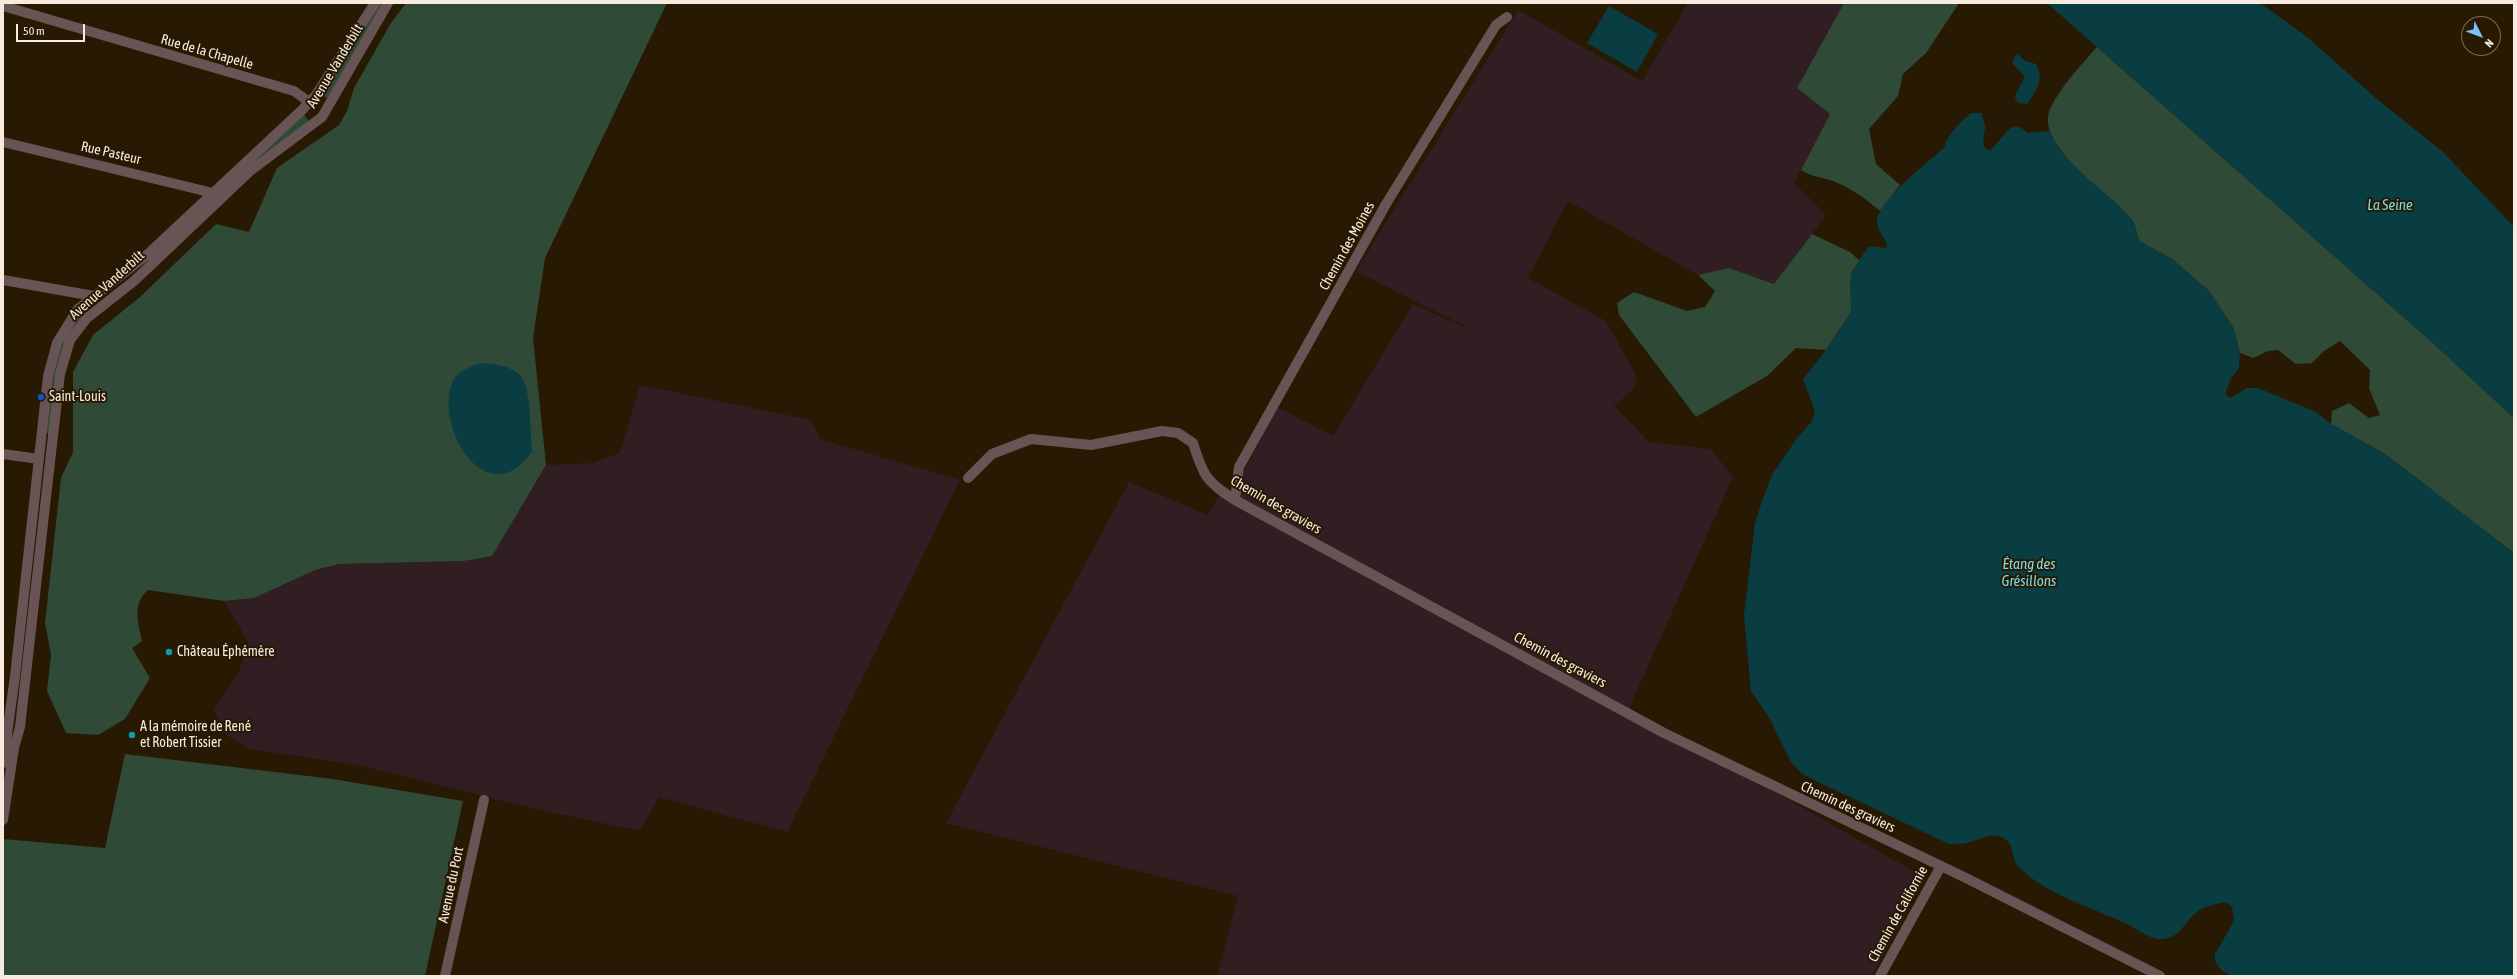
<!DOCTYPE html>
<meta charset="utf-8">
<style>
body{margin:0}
#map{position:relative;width:2517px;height:979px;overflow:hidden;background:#281903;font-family:"Asap Condensed",sans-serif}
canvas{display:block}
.frame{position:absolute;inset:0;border:4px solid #f6ebde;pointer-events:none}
.north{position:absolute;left:2461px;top:16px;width:40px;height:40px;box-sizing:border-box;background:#281903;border:1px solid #7a6d5b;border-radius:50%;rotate:132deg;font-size:11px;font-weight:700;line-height:16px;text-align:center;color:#f6ebde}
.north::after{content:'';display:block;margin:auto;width:14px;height:18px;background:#80bdfa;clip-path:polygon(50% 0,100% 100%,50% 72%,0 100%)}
.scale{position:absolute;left:16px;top:24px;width:69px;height:18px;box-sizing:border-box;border:2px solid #f6ebde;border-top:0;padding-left:5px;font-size:12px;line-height:14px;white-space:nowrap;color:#f6ebde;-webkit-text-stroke:3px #281903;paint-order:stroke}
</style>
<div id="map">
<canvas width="2517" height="979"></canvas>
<div class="frame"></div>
<div class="north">N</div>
<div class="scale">50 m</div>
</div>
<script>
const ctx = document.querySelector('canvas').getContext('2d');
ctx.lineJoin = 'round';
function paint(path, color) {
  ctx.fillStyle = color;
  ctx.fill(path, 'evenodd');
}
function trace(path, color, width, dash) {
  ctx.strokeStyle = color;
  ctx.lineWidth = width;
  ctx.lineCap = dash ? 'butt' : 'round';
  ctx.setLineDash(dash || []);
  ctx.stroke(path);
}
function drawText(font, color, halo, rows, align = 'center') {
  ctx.font = font + ' "Asap Condensed",sans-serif';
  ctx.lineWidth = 4;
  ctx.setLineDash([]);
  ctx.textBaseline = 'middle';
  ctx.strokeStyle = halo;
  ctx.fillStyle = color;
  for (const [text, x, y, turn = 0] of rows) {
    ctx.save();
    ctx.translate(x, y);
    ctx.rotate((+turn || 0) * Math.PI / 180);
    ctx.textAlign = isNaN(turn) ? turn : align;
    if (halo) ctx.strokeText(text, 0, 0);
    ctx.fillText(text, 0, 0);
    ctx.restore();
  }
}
paint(new Path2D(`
 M 1688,3 L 1844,3 L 1797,88 L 1830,114 L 1794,183 L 1826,215 L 1774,284 L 1729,268 L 1698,275 L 1568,201 L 1528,278 L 1606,321 L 1637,377 L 1634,389 L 1614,406 L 1649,442 L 1711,449 L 1733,477 L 1629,708 L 1925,878 L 1872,976 L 1217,976 L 1238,896 L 946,823 L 1129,482 L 1208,515 L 1224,485 L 1234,492 L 1277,407 L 1333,436 L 1413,304 L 1482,335 L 1356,271 L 1518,10 L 1642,81 Z
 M 640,385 L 811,420 L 820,439 L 960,480 L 787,832 L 659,797 L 640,831 L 531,808 L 358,765 L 249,749 L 225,734 L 213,709 L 238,674 L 249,643 L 224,601 L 254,598 L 315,570 L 339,564 L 463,561 L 528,495 L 546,465 L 593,463 L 620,453 Z`), '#301e22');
paint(new Path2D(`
 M 379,3 L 385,3 L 330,100 L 320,94 Z
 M 406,3 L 667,3 L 545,258 L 533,338 L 546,465 L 492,556 L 463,561 L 339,564 L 315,570 L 254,598 L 224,601 L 148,590 C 132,604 138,622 142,641 L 132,648 L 150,678 L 125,719 L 98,735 L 66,733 L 47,691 L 51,655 L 45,623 L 61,478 L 73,452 L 73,372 L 93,335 L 140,297 L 216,224 L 249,232 L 277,168 L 339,125 L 347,111 L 354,88 L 391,23 Z
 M 1844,3 L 1959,3 L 1926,53 L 1903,74 L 1898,96 L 1869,129 L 1876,164 L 1900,185 L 1880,211 C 1866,199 1851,188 1833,181 C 1821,177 1812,177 1801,170 L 1830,114 L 1797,88 Z
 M 2097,47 L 2433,343 L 2514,418 L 2514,553 L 2385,454 L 2331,424 L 2332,411 L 2349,403 L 2369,418 L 2380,415 L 2369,388 L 2370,370 L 2340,341 L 2324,351 L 2312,363 L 2296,364 L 2278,350 L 2268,351 L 2253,358 L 2240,353 L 2233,327 L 2208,290 L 2172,259 L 2139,241 C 2137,235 2136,227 2133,221 C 2113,194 2031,146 2051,107 C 2062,85 2081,65 2097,47 Z
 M 303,113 L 310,123 L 234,178 Z
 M 1812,234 L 1850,252 L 1860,261 L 1852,271 L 1851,312 L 1826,350 L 1796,348 L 1767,376 L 1696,417 L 1619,315 L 1617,303 L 1634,292 L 1687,311 L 1705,307 L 1715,291 L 1698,275 L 1729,268 L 1774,284 Z
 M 79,313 L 83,317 L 76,325 L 50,433 L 45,433 L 55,355 Z
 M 125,754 L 333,779 L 463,801 L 425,976 L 3,976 L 3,839 L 105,848 Z`), '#2f4a36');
paint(new Path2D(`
 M 2047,3 L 2260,3 L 2307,37 L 2378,100 L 2443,152 L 2514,227 L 2514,418 L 2433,343 Z
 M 1609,6 L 1658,34 L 1637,72 L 1587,43 Z
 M 2017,53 L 2025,61 L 2036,64 C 2045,77 2036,93 2027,104 L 2019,103 L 2015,99 L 2016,93 L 2025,77 L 2012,63 Z
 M 1971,113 L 1981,113 C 1982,117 1984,121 1985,125 C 1986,133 1978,147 1990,151 L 2010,128 C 2018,125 2022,128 2028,133 L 2050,131 L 2058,148 L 2081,173 L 2119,205 L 2134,223 L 2139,241 L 2172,259 L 2208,290 L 2233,327 L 2240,353 L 2239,368 L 2231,378 L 2225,394 L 2230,398 L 2247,388 L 2258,388 L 2316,412 L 2331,424 L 2385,454 L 2514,553 L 2514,976 L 2231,976 C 2222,971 2213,965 2215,954 L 2234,921 L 2232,907 L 2226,902 C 2216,904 2205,906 2197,912 C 2184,921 2182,937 2163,939 C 2151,941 2135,927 2125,923 C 2093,908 2041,892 2018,866 C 2011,858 2015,846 2005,839 C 1992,831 1983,839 1970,842 C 1963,844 1957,844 1949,844 L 1816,781 L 1801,773 L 1791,762 L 1770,719 L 1751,691 L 1744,615 L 1755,523 L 1762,501 L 1772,475 L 1797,438 L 1812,421 L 1815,411 L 1803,379 L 1826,350 L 1851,312 L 1850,282 L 1852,271 L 1869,246 L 1887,248 C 1887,239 1878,232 1877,223 C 1875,203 1929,161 1944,148 C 1948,133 1960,123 1971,113 Z
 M 480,363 C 494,364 508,365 519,374 C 532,385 530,435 532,452 C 486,516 433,425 453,381 C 457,371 471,367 480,363 Z`), '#093d42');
trace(new Path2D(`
 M 3,6 L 294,91 L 309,102
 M 3,142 L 213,193
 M 3,280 L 94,296
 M 3,454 L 39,459
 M 968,478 L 992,454 L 1031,439 L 1091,445 L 1162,431 L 1178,433 L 1193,443 C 1203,475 1206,482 1235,500 L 1664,733 L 1966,878 L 2160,976
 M 1235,500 L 1239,467 L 1386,204 L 1496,25 L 1507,17
 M 3,763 L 15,676 L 48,376 L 57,343 L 78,309 L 148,254 L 302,110 L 316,95 L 375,3
 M 3,820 L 14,748 L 20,727 L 60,374 L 70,340 L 87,318 L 134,281 L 250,171 L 322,117 L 388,3
 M 445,976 L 484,800
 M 1880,976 L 1941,866`), '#685355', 10);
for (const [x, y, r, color] of [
 [41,397,4,"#1a4fb4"],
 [169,652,4,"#0f9aa8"],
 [132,735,4,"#0f9aa8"]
]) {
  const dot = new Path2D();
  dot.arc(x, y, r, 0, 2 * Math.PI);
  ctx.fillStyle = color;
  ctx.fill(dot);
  trace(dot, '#281903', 1.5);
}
drawText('14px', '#f6ebde', '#281903', [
 ["Rue de la Chapelle",207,52,16],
 ["Avenue Vanderbilt",335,66,-59],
 ["Rue Pasteur",111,153,13],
 ["Chemin des Moines",1347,246,-61],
 ["Avenue Vanderbilt",107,285,-42],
 ["Chemin des graviers",1276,505,30],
 ["Chemin des graviers",1560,660,28],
 ["Chemin des graviers",1848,807,25],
 ["Avenue du Port",451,885,-78],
 ["Chemin de Californie",1898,914,-61]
]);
drawText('14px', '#f6ebde', '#281903', [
 ["Saint-Louis",49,397],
 ["Château Éphémère",177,652],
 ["A la mémoire de René",140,727],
 ["et Robert Tissier",140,743]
], 'left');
drawText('italic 15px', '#7adde9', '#281903', [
 ["La Seine",2390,205],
 ["Étang des",2029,564],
 ["Grésillons",2029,581]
]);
</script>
